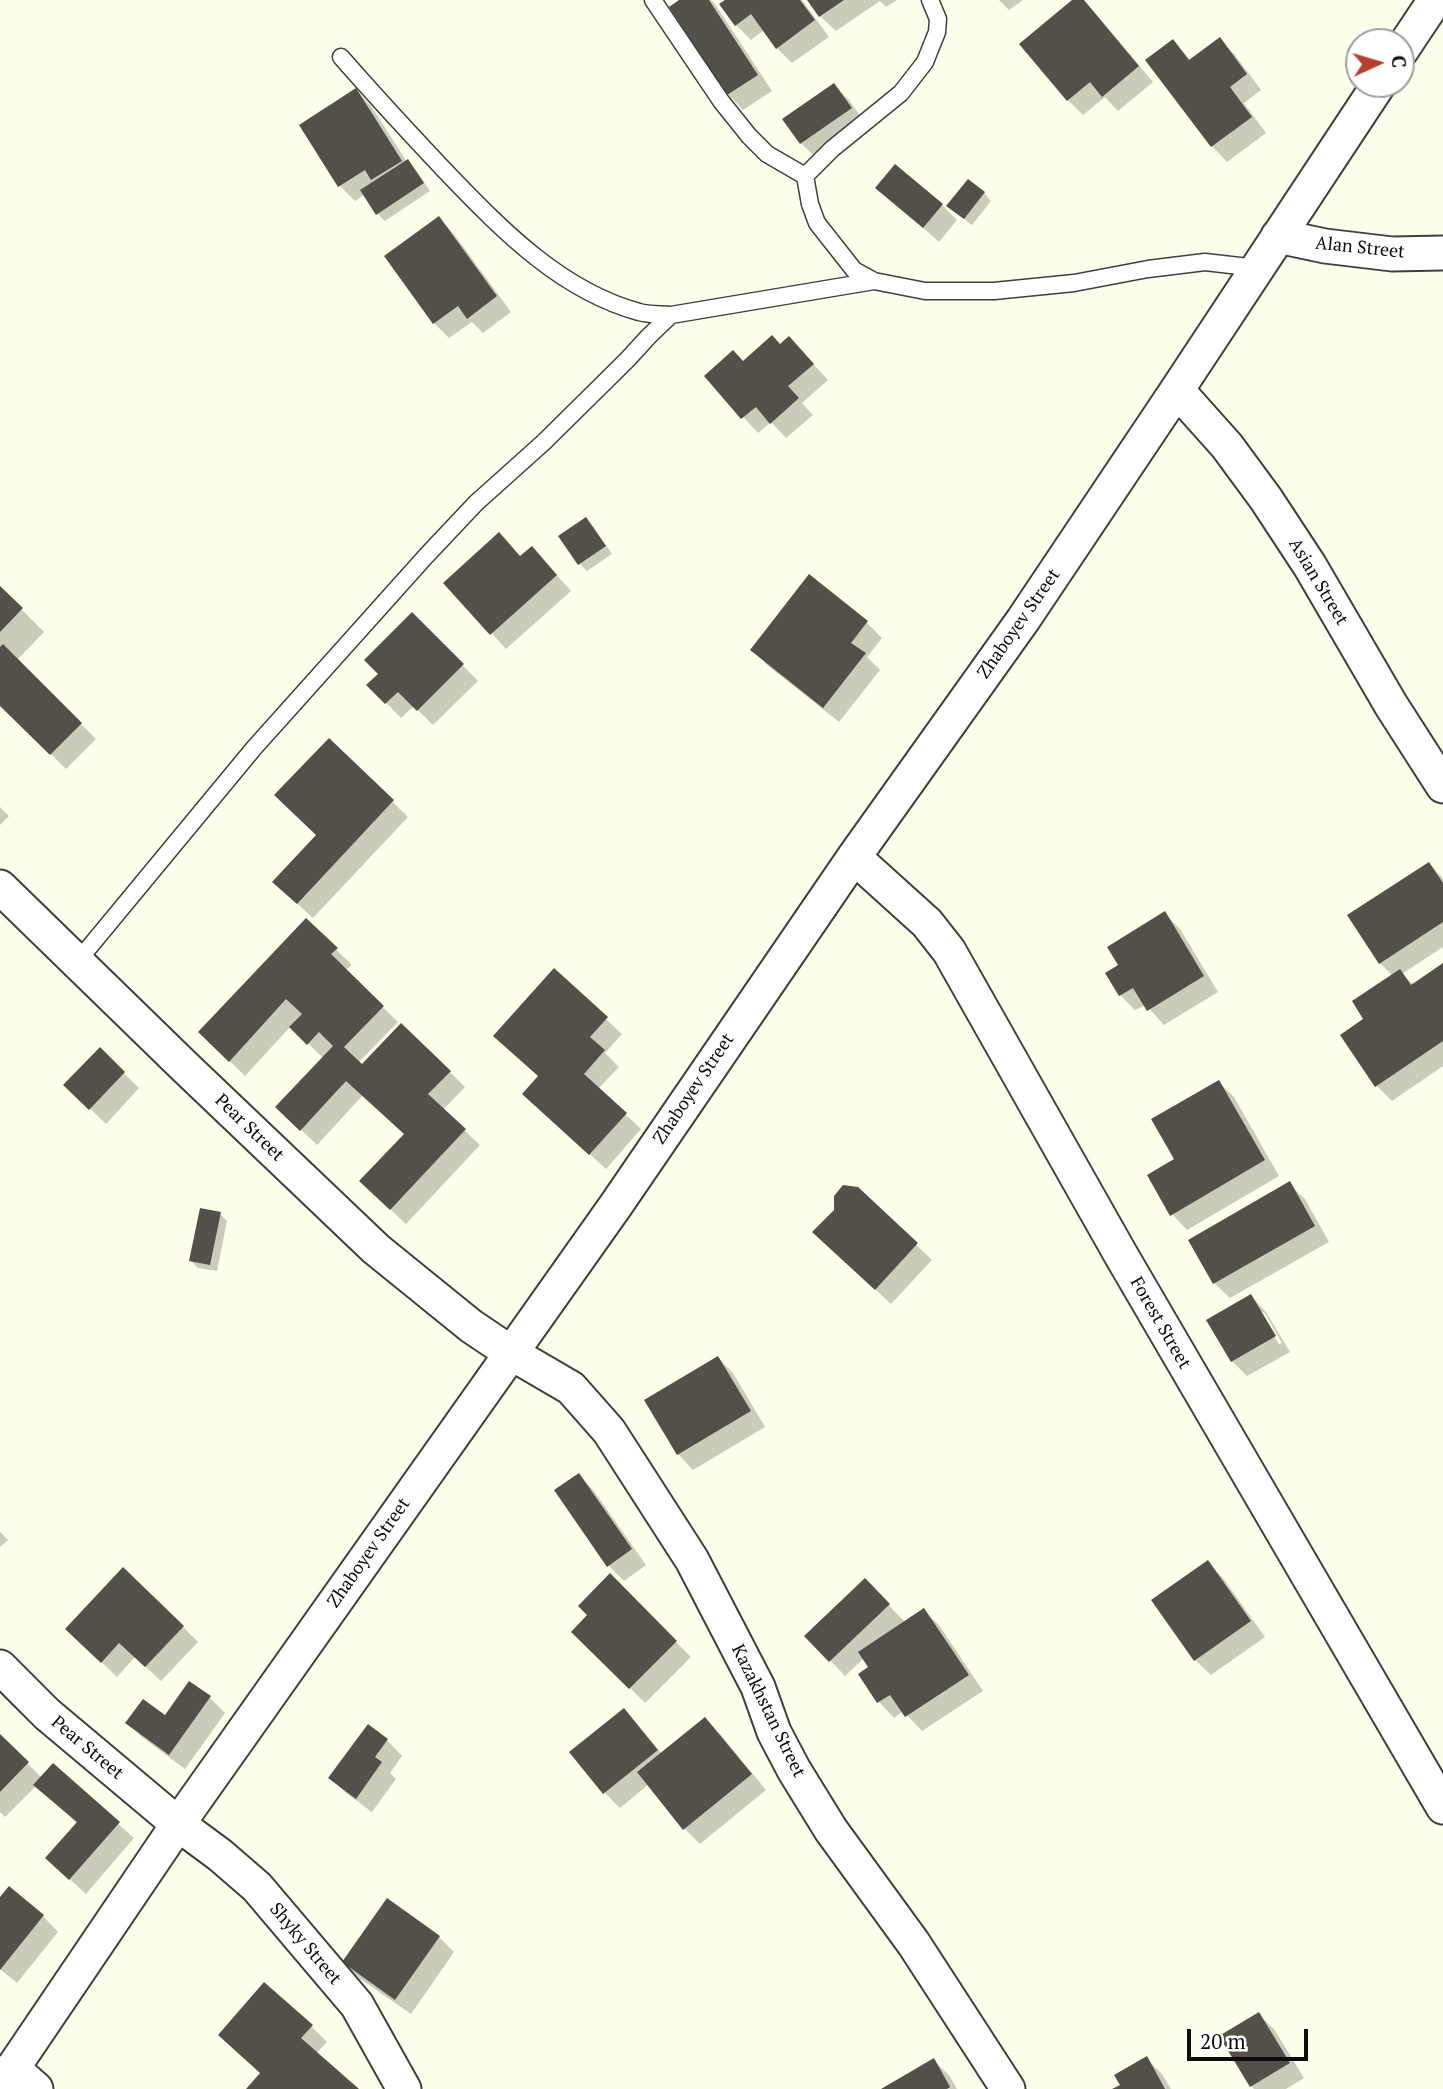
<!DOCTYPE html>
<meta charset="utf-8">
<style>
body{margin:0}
#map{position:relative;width:1443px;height:2089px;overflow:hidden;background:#fefeec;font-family:"PT Serif",serif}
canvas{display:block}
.north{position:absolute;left:1345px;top:28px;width:70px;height:70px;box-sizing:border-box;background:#fff;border:2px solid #9e9e9e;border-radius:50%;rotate:86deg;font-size:19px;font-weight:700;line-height:28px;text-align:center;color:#0c0c0c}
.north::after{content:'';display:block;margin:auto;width:24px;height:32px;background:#b43f2c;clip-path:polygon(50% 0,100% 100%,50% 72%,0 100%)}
.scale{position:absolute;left:1187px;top:2029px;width:121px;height:32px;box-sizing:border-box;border:4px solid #0c0c0c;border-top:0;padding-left:9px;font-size:21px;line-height:24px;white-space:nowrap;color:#0c0c0c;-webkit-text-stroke:5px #fff;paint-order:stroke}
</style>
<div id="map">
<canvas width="1443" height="2089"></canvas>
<div class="north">С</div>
<div class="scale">20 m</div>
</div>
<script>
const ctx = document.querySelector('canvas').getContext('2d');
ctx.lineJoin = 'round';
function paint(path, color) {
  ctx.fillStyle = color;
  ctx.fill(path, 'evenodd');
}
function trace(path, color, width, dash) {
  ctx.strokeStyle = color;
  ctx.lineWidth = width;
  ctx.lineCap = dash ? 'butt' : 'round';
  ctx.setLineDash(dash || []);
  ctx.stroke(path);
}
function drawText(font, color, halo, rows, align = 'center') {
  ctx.font = font + ' "PT Serif",serif';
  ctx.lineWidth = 7;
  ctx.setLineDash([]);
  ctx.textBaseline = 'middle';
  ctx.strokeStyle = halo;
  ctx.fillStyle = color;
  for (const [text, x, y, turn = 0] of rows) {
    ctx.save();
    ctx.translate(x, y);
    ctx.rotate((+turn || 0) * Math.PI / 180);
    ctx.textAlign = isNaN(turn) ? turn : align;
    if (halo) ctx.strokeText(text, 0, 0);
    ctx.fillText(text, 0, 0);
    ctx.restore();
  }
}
paint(new Path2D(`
 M 683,0 L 711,0 L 715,4 L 772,91 L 743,110 L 728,94 L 671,7 Z
 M 728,0 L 802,0 L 829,37 L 792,63 L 777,48 L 764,30 L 751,40 L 736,25 Z
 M 809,0 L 897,0 L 886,7 L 880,1 L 836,31 L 820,16 Z
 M 999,0 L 1023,0 L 1009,10 Z
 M 1075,0 L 1083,0 L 1094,12 L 1153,82 L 1118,111 L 1105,97 L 1083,115 L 1068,100 Z
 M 1219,39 L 1235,55 L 1261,90 L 1244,103 L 1266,133 L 1227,162 L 1212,146 L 1147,60 L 1173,41 L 1191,61 Z
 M 834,85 L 849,100 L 866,124 L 816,158 L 801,143 Z
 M 356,90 L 371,106 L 407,162 L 415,169 L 430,191 L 385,221 L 378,214 L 365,194 L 355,201 L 339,185 Z
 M 878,188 L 942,205 L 957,220 L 939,242 Z
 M 984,193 L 991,201 L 972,225 L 948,206 Z
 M 439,218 L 454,234 L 511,312 L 483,333 L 472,322 L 449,338 L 434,323 Z
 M 780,346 L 804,354 L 828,380 L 802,403 L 813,415 L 786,438 L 771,422 L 758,433 L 706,376 Z
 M 586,519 L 593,526 L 612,554 L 587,571 L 580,564 Z
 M 532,548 L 571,591 L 506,649 L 446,583 L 521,558 Z
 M 809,577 L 867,623 L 882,638 L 867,657 L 880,670 L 839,722 L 767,665 L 752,649 Z
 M 0,588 L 44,632 L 17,660 L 96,739 L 66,769 L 0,703 Z
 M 412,614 L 478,681 L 433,725 L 414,706 L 401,718 L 369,685 L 380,674 Z
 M 329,740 L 408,817 L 313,918 L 290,897 L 318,835 Z
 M 0,807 L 9,816 L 0,825 Z
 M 1429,864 L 1443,878 L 1443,947 L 1402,974 L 1414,985 L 1443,966 L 1443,1066 L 1392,1101 L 1377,1086 L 1342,1035 L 1366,1019 L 1393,976 L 1380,963 Z
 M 1165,914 L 1180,929 L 1218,992 L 1164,1025 L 1146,1005 L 1135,1010 L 1120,995 L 1121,966 Z
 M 306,920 L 352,965 L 345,970 L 398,1022 L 358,1063 L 362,1066 L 450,1072 L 465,1087 L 443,1110 L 480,1145 L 406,1224 L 377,1197 L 406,1135 L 363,1095 L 317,1145 L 293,1122 L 323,1058 L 291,1026 L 245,1076 L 200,1032 Z
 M 554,971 L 622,1034 L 605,1053 L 619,1067 L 598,1089 L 641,1129 L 606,1169 L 540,1109 L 539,1077 Z
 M 100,1050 L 139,1088 L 106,1124 L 66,1085 Z
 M 1219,1082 L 1234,1097 L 1279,1176 L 1187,1230 L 1172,1214 L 1177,1160 Z
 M 1289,1184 L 1305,1199 L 1329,1242 L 1230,1298 L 1214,1283 L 1190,1240 Z
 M 857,1188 L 932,1260 L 891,1304 L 830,1247 L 835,1211 Z
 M 220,1214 L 227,1221 L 217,1271 L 198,1268 L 191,1261 Z
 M 1251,1296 L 1266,1312 L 1290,1352 L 1247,1376 L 1232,1361 ZM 1260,1312 L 1264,1312 L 1282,1343 L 1279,1344 Z
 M 718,1358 L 733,1373 L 765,1427 L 693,1470 L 678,1454 L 646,1401 Z
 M 579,1475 L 594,1491 L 646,1565 L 624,1581 L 609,1566 Z
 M 0,1532 L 8,1540 L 0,1547 Z
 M 1208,1563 L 1223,1578 L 1265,1637 L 1211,1675 L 1195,1660 L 1153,1601 Z
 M 610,1576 L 691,1657 L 645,1703 L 574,1632 L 590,1615 Z
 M 865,1581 L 905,1622 L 923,1610 L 939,1625 L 983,1691 L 922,1731 L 903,1711 L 894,1718 L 879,1702 L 860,1675 L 871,1668 L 864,1658 L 845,1676 L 807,1636 Z
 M 183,1627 L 198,1642 L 161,1681 L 135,1657 L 117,1677 L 83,1644 Z
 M 209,1697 L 225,1713 L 185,1769 L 143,1738 L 128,1723 L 165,1718 Z
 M 624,1710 L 662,1754 L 705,1719 L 720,1734 L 766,1790 L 700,1844 L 685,1829 L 649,1784 L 620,1808 L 605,1793 L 572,1753 Z
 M 368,1726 L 387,1740 L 402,1756 L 390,1773 L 396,1779 L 372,1812 L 346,1793 L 330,1778 Z
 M 0,1736 L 42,1778 L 53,1766 L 134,1838 L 86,1894 L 63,1873 L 78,1824 L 36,1786 L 5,1817 L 0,1812 Z
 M 0,1900 L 43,1916 L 58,1932 L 17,1983 L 0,1969 Z
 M 439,1937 L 454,1952 L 411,2014 L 359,1978 L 344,1962 Z
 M 1258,2014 L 1274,2029 L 1304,2078 L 1286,2089 L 1254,2089 L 1251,2086 Z
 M 311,2026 L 327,2042 L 316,2054 L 356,2089 L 248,2089 Z
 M 1147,2059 L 1162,2074 L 1171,2089 L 1116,2089 Z
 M 933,2060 L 949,2075 L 957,2089 L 884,2089 Z`), '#0003');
paint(new Path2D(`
 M 679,0 L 709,0 L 758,75 L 727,95 L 669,7 Z
 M 725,0 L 800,0 L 815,20 L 776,49 L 751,14 L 735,26 L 719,4 Z
 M 807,0 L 844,0 L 819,17 Z
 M 1072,0 L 1084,0 L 1139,66 L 1102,97 L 1090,82 L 1067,101 L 1019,44 Z
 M 1220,37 L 1247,74 L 1230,87 L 1252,117 L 1211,147 L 1145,60 L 1173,39 L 1189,60 Z
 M 834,83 L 852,108 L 800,144 L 782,119 Z
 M 356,88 L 402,161 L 371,180 L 365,170 L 338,187 L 299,125 Z
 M 408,159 L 424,183 L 376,215 L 360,190 Z
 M 895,164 L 943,204 L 923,228 L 875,188 Z
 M 968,179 L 985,192 L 964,219 L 946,206 Z
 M 439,216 L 497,296 L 467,319 L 458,306 L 433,324 L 384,256 Z
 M 772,335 L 780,344 L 789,336 L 814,364 L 788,386 L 799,398 L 770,424 L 756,407 L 741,419 L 704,376 L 733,350 L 743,361 Z
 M 586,517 L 606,546 L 578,565 L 558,536 Z
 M 499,532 L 520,556 L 532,546 L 557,575 L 490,635 L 443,583 Z
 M 809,574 L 868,621 L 851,643 L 866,653 L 823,708 L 750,650 Z
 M 0,586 L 23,608 L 0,632 Z
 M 412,612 L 464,664 L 417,711 L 398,692 L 385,704 L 366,685 L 378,674 L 364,660 Z
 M 3,644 L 82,723 L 50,755 L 0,706 L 0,647 Z
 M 329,738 L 394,800 L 297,904 L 272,882 L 316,835 L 274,795 Z
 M 1429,862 L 1443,883 L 1443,922 L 1379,964 L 1347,915 Z
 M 1165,911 L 1204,976 L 1147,1011 L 1133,988 L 1119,996 L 1105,973 L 1118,965 L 1107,947 Z
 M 306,918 L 338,948 L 331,954 L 384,1006 L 344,1047 L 362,1064 L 401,1023 L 451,1071 L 428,1094 L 466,1129 L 390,1210 L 359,1181 L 404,1134 L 346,1081 L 300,1131 L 275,1107 L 333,1046 L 319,1032 L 307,1045 L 289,1027 L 302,1014 L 286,999 L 229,1062 L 198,1032 Z
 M 1443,963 L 1443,1041 L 1375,1087 L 1340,1035 L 1363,1019 L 1352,1001 L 1400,969 L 1411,985 Z
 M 554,968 L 608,1017 L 590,1037 L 605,1050 L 584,1074 L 627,1113 L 589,1155 L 522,1094 L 538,1076 L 493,1036 Z
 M 100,1047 L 125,1072 L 89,1110 L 63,1085 Z
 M 1219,1080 L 1265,1160 L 1170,1216 L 1147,1175 L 1174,1159 L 1151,1119 Z
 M 1290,1181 L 1315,1226 L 1213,1284 L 1188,1240 Z
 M 843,1185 L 858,1187 L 918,1243 L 875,1290 L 812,1232 L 834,1210 L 834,1196 Z
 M 200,1208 L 221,1212 L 210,1265 L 189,1261 Z
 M 1251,1294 L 1276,1336 L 1231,1362 L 1206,1320 Z
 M 718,1356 L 751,1411 L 677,1455 L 644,1400 Z
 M 579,1473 L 632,1549 L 607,1567 L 554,1490 Z
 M 1208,1560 L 1251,1621 L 1194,1661 L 1151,1600 Z
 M 123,1567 L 184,1626 L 145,1667 L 119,1643 L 101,1663 L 65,1629 Z
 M 610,1573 L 677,1641 L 629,1689 L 571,1632 L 587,1615 L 578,1606 Z
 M 865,1578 L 890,1604 L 829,1662 L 804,1636 Z
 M 924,1608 L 969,1675 L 905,1717 L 890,1695 L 877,1703 L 858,1674 L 868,1667 L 858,1652 Z
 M 189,1681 L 211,1696 L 169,1755 L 125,1723 L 143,1699 L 165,1715 Z
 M 624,1708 L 658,1750 L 603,1794 L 569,1752 Z
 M 705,1717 L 752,1774 L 683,1830 L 637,1772 Z
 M 368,1724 L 388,1739 L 375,1757 L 382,1762 L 356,1799 L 328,1778 Z
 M 0,1734 L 29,1762 L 0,1792 Z
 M 53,1763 L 120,1822 L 69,1880 L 45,1858 L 77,1822 L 33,1785 Z
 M 9,1886 L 44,1915 L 0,1970 L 0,1897 Z
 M 387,1898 L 440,1936 L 395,2000 L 342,1962 Z
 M 264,1982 L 313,2025 L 301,2038 L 359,2089 L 246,2089 L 260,2073 L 218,2035 Z
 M 1259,2012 L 1290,2063 L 1250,2087 L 1219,2036 Z
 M 1147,2056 L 1165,2089 L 1112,2089 L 1120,2085 L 1114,2075 Z
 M 934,2058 L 950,2087 L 947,2089 L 881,2089 Z`), '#544f49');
const lane = new Path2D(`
 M 653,0 L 721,101 L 749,136 L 767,154 L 805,176 L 810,204 L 817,223 L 854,270 L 874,281 L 925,291 L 994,291 L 1074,283 L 1148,269 L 1205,262 L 1257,268
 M 341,57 C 377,98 413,137 450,176 C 504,232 562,291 639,312 C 649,315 661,314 671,315
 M 805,176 L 832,149 L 901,93 L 925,62 L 937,32 L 938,19 L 930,0
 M 77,962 L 254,748 L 426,556 L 476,503 L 544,442 L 627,360 L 649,336 L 671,315 L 874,281`);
const street = new Path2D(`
 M 1401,51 L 1435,0
 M 1278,236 L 1325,246 L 1392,254 L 1443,253
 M 1177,390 L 1227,446 L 1266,499 L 1310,566 L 1391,705 L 1443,786
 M 854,857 L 927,923 L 949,951 L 1121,1255 L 1443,1807
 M 0,887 L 185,1067 L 376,1249 L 471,1326 L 511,1353 L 571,1388 L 609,1431 L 692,1560 L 758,1687 L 774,1732 L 794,1770 L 831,1830 L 914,1944 L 1008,2089
 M 0,1667 L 47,1714 L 178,1824 L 220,1855 L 257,1887 L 357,2005 L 404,2089
 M 12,2068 L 36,2089
 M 0,2087 L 178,1824 L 616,1205 L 854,857 L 1023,620 L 1177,390 L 1379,84`);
trace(lane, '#3f3f3f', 19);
trace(street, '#3f3f3f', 37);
trace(lane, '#fff', 16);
trace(street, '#fff', 33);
drawText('18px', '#0c0c0c', '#fff', [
 ["Alan Street",1360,248,6],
 ["Asian Street",1318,582,59],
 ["Zhaboyev Street",1019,624,-55],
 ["Zhaboyev Street",694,1089,-56],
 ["Pear Street",249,1128,44],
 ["Forest Street",1160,1323,60],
 ["Zhaboyev Street",369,1553,-55],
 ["Kazakhstan Street",768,1711,64],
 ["Pear Street",87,1748,40],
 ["Shyky Street",305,1944,50]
]);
</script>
